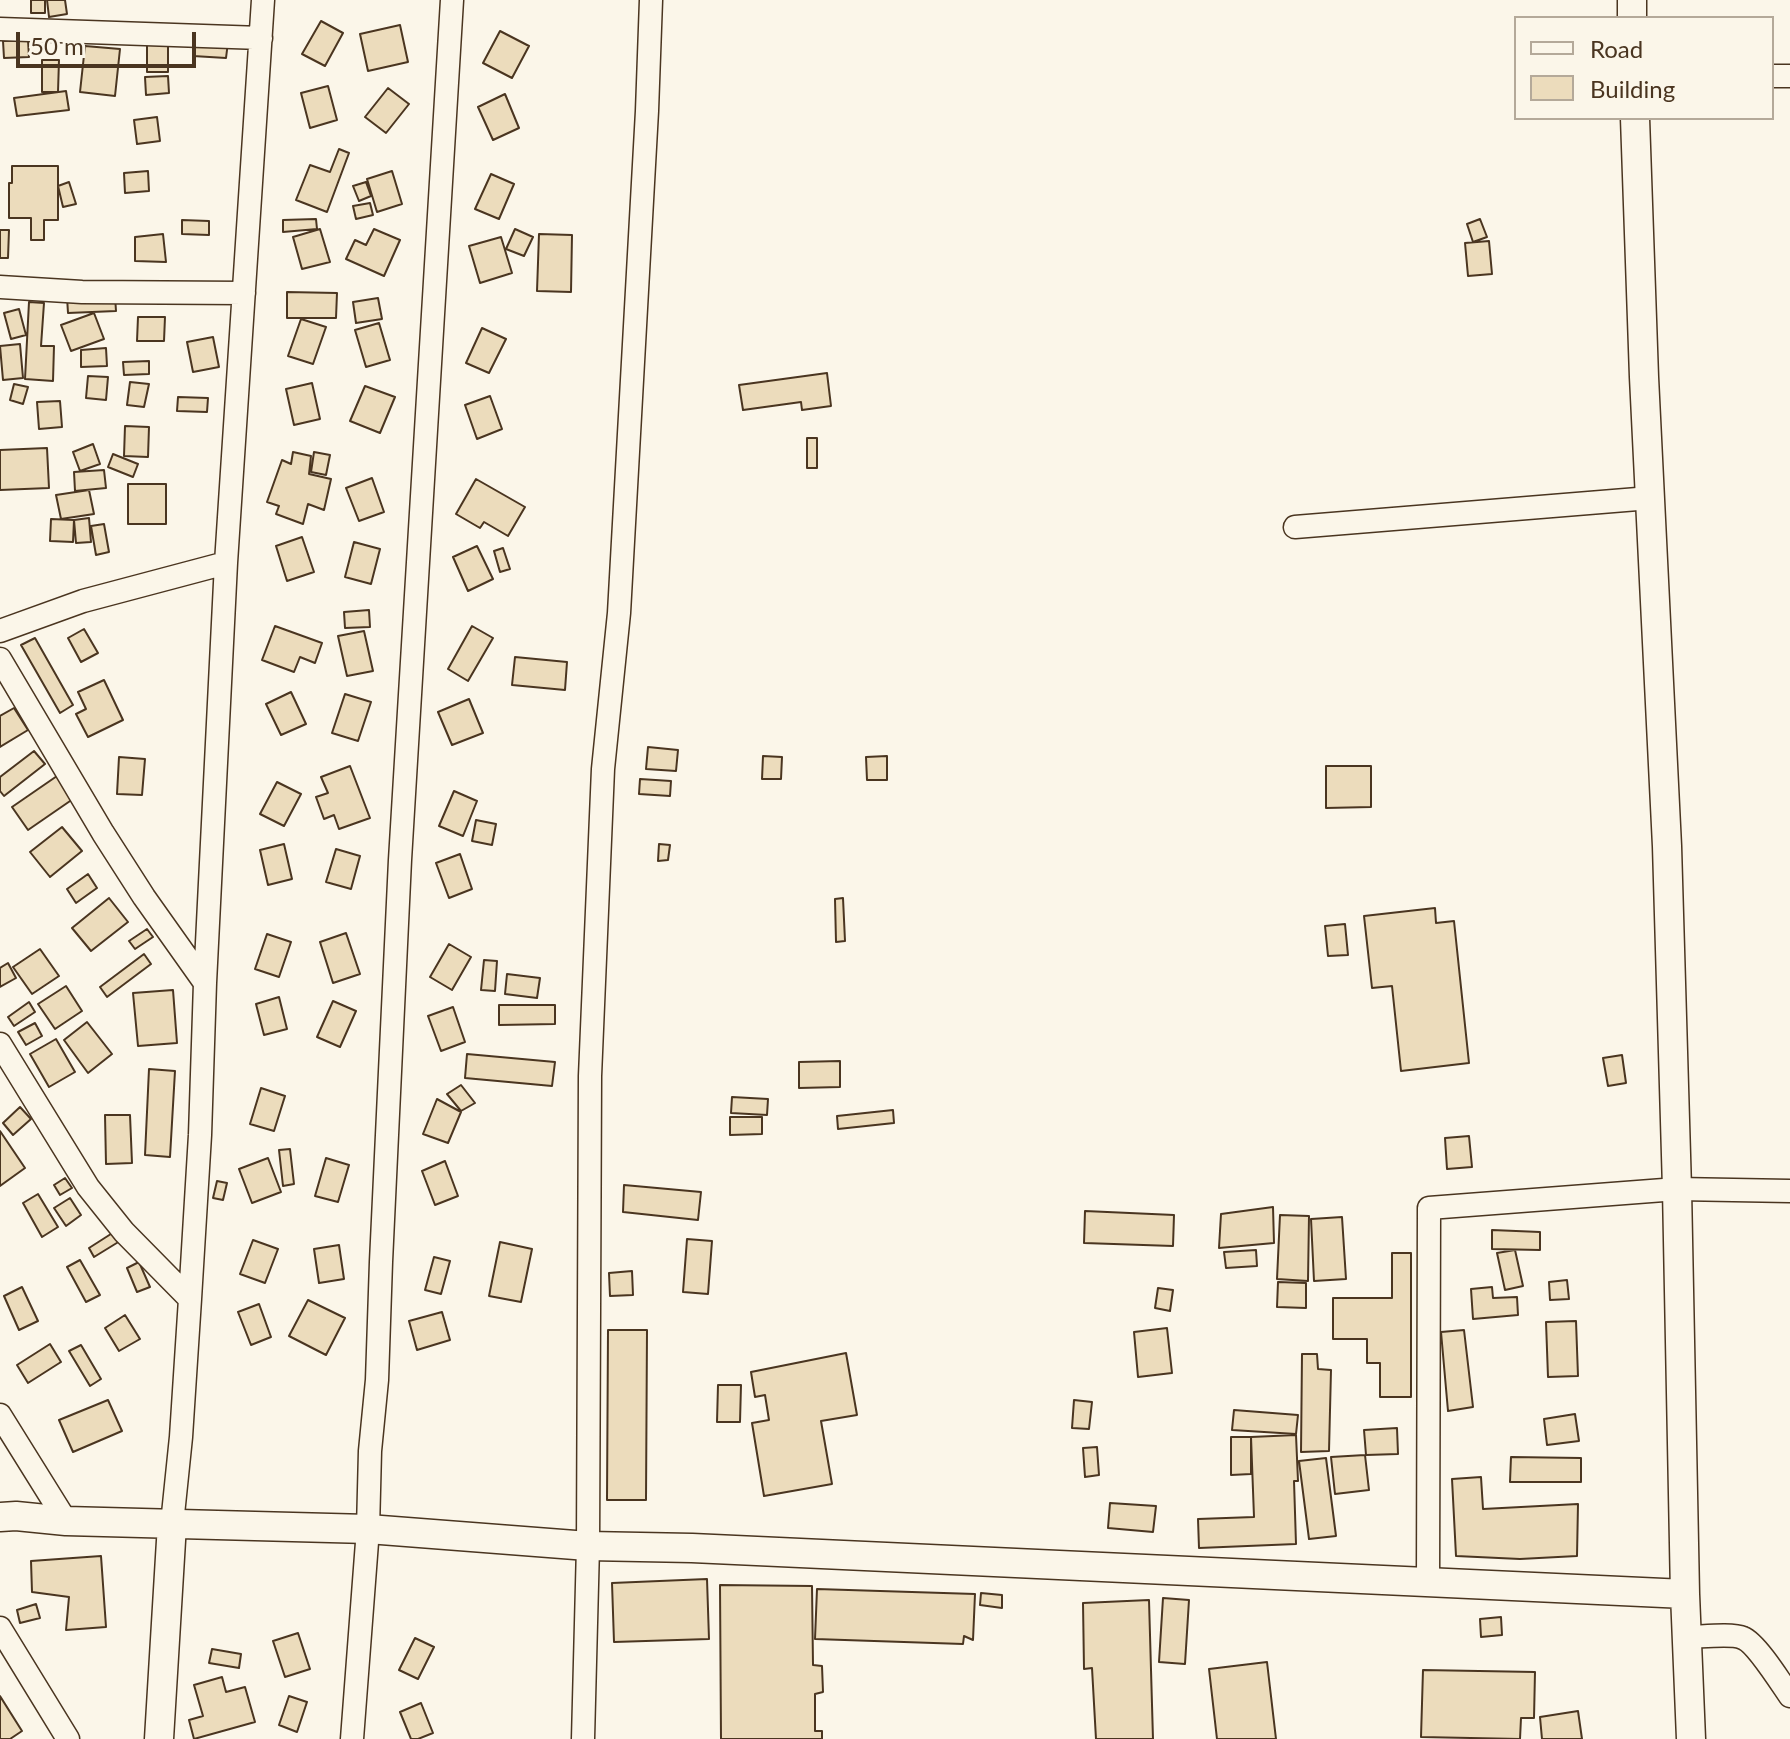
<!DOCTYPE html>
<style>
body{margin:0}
#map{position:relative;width:1790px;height:1739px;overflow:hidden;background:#fbf6e9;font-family:Lato,sans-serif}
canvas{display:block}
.legend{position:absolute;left:1514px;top:16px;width:260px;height:104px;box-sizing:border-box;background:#fbf6e9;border:2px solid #b4a999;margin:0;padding:10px 14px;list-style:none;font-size:24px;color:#4a3520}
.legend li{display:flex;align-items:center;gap:16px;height:40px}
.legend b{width:40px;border:2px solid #b4a999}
.scale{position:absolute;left:16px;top:32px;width:180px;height:36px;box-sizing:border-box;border:4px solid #4a3520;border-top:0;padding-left:10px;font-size:24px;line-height:28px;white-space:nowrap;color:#4a3520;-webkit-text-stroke:6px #fbf6e9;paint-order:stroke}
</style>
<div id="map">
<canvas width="1790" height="1739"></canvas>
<ul class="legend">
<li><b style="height:10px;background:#fbf6e9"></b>Road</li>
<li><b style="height:22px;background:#ecdcbc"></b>Building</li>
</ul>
<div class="scale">50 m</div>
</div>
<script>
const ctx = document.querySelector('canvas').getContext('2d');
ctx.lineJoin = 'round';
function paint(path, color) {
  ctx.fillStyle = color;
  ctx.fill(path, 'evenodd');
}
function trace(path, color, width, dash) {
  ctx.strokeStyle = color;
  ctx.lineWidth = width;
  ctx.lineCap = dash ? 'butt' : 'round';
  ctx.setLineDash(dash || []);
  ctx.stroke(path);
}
const building = new Path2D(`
 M 31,0 L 45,0 L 45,13 L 31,13 Z
 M 47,0 L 65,0 L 67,14 L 49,17 Z
 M 321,21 L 343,33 L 325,66 L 302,54 Z
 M 400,25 L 408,62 L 368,71 L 360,34 Z
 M 500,31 L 529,46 L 512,78 L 483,63 Z
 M 193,39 L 228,42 L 226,58 L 193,56 Z
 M 28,40 L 29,57 L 4,58 L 3,41 Z
 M 147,45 L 168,45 L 168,72 L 147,72 Z
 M 85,46 L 120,49 L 115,96 L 80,92 Z
 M 42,60 L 59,60 L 58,92 L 42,92 Z
 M 168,76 L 169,93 L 146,95 L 145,77 Z
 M 328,86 L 337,120 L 310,128 L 301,93 Z
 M 388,88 L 409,104 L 386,133 L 365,117 Z
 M 66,91 L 69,110 L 17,116 L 14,98 Z
 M 505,94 L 519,128 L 493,140 L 478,107 Z
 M 157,117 L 160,141 L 137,144 L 134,120 Z
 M 339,149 L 349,153 L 327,212 L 296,200 L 310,165 L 330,172 Z
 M 12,166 L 58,166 L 58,220 L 44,220 L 44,240 L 31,240 L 31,218 L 9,218 L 9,183 L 12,183 Z
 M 148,171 L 149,191 L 125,193 L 124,173 Z
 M 392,171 L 402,204 L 377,212 L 367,179 Z
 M 491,174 L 514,184 L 499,219 L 475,209 Z
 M 69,182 L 76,204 L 63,207 L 58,186 Z
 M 366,182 L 371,196 L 359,201 L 353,186 Z
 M 370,203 L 373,215 L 356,219 L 353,206 Z
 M 316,219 L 317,229 L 283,232 L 283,220 Z
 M 1480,219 L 1487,237 L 1473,242 L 1467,224 Z
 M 182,220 L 209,221 L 209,235 L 182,234 Z
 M 320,229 L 330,262 L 302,269 L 293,237 Z
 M 374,229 L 400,240 L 384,276 L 346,259 L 355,240 L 366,245 Z
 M 515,229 L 533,237 L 524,256 L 506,249 Z
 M 0,230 L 9,230 L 8,258 L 0,258 Z
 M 163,234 L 166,262 L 135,261 L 135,237 Z
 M 539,234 L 572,235 L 571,292 L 537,291 Z
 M 501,237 L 512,273 L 480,283 L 469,246 Z
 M 1489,241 L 1492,274 L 1468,276 L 1465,243 Z
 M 287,292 L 337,293 L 336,318 L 287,318 Z
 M 115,296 L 116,311 L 68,313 L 67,297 Z
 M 378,298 L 382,319 L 356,323 L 353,302 Z
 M 29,302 L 44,303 L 41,346 L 54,346 L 53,381 L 25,379 Z
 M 19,309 L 26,335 L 11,339 L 4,313 Z
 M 94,313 L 104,339 L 71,351 L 61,325 Z
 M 138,317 L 165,317 L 164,341 L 137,341 Z
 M 301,319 L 326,327 L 313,364 L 288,356 Z
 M 379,323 L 390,360 L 366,367 L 355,330 Z
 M 482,328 L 506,339 L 489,373 L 466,363 Z
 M 213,337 L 219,367 L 193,372 L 187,342 Z
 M 20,344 L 23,378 L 3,380 L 0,346 Z
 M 106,348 L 107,366 L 81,367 L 81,350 Z
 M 149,361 L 149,374 L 124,375 L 123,362 Z
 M 827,373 L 831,406 L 802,410 L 801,402 L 743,410 L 739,385 Z
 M 88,376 L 108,377 L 106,400 L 86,398 Z
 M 130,382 L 149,384 L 144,407 L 127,405 Z
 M 312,383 L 320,419 L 294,425 L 286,389 Z
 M 14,384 L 28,387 L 23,404 L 10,400 Z
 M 365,386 L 395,397 L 380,433 L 350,421 Z
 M 490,396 L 502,429 L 477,439 L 465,405 Z
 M 178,397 L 208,398 L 207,412 L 177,411 Z
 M 60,401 L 62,427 L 39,429 L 37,402 Z
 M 125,426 L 149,427 L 148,457 L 124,456 Z
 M 807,438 L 817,438 L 817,468 L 807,468 Z
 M 93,444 L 100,464 L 80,471 L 73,452 Z
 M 47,448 L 49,488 L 0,490 L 0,450 Z
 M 293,452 L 311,456 L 309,474 L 331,479 L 324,510 L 308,504 L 303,524 L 276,514 L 279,506 L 267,502 L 282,460 L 291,464 Z
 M 314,452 L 330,455 L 326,475 L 311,472 Z
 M 113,454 L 138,464 L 133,477 L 108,467 Z
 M 104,470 L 106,488 L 75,491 L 74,472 Z
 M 372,478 L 384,512 L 359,521 L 346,488 Z
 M 476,479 L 525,507 L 508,536 L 484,522 L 480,528 L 456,514 Z
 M 128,484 L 166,484 L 166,524 L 128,524 Z
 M 89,490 L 94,514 L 61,519 L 56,495 Z
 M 89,518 L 91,542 L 76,543 L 74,520 Z
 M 51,519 L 74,520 L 73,542 L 50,541 Z
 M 104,524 L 109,552 L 96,555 L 91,526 Z
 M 302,537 L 314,572 L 287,581 L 276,546 Z
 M 354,542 L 380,549 L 371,584 L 345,577 Z
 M 477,546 L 493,579 L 468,591 L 453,557 Z
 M 503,548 L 510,569 L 500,572 L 494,551 Z
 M 369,610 L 370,627 L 345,628 L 344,612 Z
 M 275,626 L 322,643 L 315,663 L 300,657 L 294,672 L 262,660 Z
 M 472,626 L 493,638 L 468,681 L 448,669 Z
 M 84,629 L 98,653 L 81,662 L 68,638 Z
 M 364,631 L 373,671 L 347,676 L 338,636 Z
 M 35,638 L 73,705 L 60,713 L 21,645 Z
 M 515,657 L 567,662 L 565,690 L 512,685 Z
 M 104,680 L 123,720 L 88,737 L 76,714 L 86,709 L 78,692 Z
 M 291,692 L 306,724 L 281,735 L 266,704 Z
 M 345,694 L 371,702 L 358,741 L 332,733 Z
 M 469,699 L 483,733 L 452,745 L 438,712 Z
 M 14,708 L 28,730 L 0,747 L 0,716 Z
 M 648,747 L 678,750 L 676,771 L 646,769 Z
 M 34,751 L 45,764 L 4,796 L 0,791 L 0,777 Z
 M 763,756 L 782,757 L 781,779 L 762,779 Z
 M 887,756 L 887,780 L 867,780 L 866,757 Z
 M 119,757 L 145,759 L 142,795 L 117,794 Z
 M 350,766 L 370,818 L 339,829 L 334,815 L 324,819 L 316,797 L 328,793 L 321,777 Z
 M 1326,766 L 1371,766 L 1371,807 L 1326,808 Z
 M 57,776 L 73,799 L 28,830 L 12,807 Z
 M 640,779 L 671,781 L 670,796 L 639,794 Z
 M 277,782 L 301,794 L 284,826 L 260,814 Z
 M 454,791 L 477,801 L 463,836 L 439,826 Z
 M 476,820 L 496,824 L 492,845 L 472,841 Z
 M 62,827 L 82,851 L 50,877 L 30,852 Z
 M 284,844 L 292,879 L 268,885 L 260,850 Z
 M 659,844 L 670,845 L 668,860 L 658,861 Z
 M 336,849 L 360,856 L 351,889 L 326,882 Z
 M 460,854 L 472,889 L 449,898 L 436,863 Z
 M 88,874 L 97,888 L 76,903 L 67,889 Z
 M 109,898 L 128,922 L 91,951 L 72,928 Z
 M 843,898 L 845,941 L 836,942 L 835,899 Z
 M 1435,908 L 1436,923 L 1454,921 L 1469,1063 L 1401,1071 L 1392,986 L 1372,988 L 1364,916 Z
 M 1345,924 L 1348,955 L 1328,956 L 1325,926 Z
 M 147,929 L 153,937 L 135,949 L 129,941 Z
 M 346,933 L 360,974 L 333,983 L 320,942 Z
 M 267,934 L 291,942 L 279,977 L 255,969 Z
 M 449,944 L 471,957 L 452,990 L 430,977 Z
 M 40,949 L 59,976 L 32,994 L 13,967 Z
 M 144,954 L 151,964 L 107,997 L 100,987 Z
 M 484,960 L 497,961 L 495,991 L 481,990 Z
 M 8,963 L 16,978 L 0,987 L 0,968 Z
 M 507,974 L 540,978 L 537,998 L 505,994 Z
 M 66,986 L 82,1011 L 55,1029 L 38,1004 Z
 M 173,990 L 177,1043 L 138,1046 L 133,993 Z
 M 279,997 L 287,1029 L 264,1035 L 256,1004 Z
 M 333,1001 L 356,1011 L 340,1047 L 317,1037 Z
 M 29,1002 L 35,1012 L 14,1026 L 8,1017 Z
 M 499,1005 L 555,1005 L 555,1024 L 499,1025 Z
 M 453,1007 L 465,1042 L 441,1051 L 428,1016 Z
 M 87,1022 L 112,1054 L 88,1073 L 64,1040 Z
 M 35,1023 L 42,1036 L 26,1045 L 18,1032 Z
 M 56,1039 L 75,1072 L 49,1087 L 30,1054 Z
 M 467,1054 L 555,1062 L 552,1086 L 465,1078 Z
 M 1622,1055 L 1626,1083 L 1608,1086 L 1603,1058 Z
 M 840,1061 L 840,1087 L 799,1088 L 799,1062 Z
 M 149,1069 L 175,1071 L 170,1157 L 145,1155 Z
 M 461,1085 L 475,1103 L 461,1111 L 447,1094 Z
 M 261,1088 L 285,1096 L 274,1131 L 250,1124 Z
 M 732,1097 L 768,1099 L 767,1115 L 731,1113 Z
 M 437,1099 L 461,1112 L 448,1143 L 423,1134 Z
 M 20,1107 L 31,1119 L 13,1135 L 3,1123 Z
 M 893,1110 L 894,1123 L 838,1129 L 837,1116 Z
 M 105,1115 L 130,1115 L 132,1163 L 106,1164 Z
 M 730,1117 L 762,1117 L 762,1134 L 730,1135 Z
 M 0,1131 L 25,1168 L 0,1186 Z
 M 1469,1136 L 1472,1167 L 1447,1169 L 1445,1138 Z
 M 290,1149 L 294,1184 L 283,1186 L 279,1150 Z
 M 268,1158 L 281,1192 L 252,1203 L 239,1169 Z
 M 326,1158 L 349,1165 L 338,1202 L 315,1196 Z
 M 445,1161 L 458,1196 L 435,1205 L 422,1171 Z
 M 65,1178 L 72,1188 L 60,1195 L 54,1185 Z
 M 217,1181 L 227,1183 L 223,1200 L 213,1198 Z
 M 624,1185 L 701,1192 L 698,1220 L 623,1212 Z
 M 38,1194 L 58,1227 L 42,1237 L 23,1203 Z
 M 70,1198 L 81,1215 L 66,1226 L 54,1208 Z
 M 1273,1207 L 1274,1243 L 1219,1248 L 1221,1214 Z
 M 1085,1211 L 1174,1215 L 1173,1246 L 1084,1243 Z
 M 1280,1215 L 1309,1216 L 1308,1281 L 1277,1279 Z
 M 1342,1217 L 1346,1279 L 1314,1281 L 1311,1219 Z
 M 1492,1230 L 1540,1232 L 1540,1250 L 1492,1249 Z
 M 114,1232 L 120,1241 L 94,1257 L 89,1248 Z
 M 687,1239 L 712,1241 L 708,1294 L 683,1292 Z
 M 253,1240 L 278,1249 L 265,1283 L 240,1274 Z
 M 500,1242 L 532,1249 L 521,1302 L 489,1296 Z
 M 339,1245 L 344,1279 L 319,1283 L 314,1249 Z
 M 1256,1250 L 1257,1266 L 1226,1268 L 1224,1252 Z
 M 1515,1250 L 1523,1286 L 1505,1290 L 1497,1253 Z
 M 1392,1253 L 1411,1253 L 1411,1397 L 1380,1397 L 1380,1363 L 1367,1363 L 1367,1339 L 1333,1339 L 1333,1298 L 1392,1298 Z
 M 434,1257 L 450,1261 L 441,1294 L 425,1290 Z
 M 80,1260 L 100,1295 L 86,1302 L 67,1267 Z
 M 139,1262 L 150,1287 L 137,1292 L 127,1268 Z
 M 632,1271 L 633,1295 L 610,1296 L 609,1273 Z
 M 1567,1280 L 1569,1299 L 1550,1300 L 1549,1282 Z
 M 1278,1282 L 1306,1283 L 1306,1308 L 1277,1307 Z
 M 22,1287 L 38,1321 L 19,1330 L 4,1296 Z
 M 1492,1287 L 1493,1298 L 1517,1297 L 1518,1315 L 1473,1319 L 1471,1289 Z
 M 1158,1288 L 1173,1290 L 1170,1311 L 1155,1308 Z
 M 308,1300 L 345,1318 L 326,1355 L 289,1336 Z
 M 259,1304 L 271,1337 L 251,1345 L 238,1312 Z
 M 442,1312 L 450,1340 L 417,1350 L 409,1321 Z
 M 125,1315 L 140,1339 L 119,1351 L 105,1328 Z
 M 1576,1321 L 1578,1376 L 1548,1377 L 1546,1322 Z
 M 1167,1328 L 1172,1373 L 1138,1377 L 1134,1332 Z
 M 608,1330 L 647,1330 L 646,1500 L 607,1500 Z
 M 1464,1330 L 1473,1407 L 1448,1411 L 1441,1332 Z
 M 50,1344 L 61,1362 L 28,1383 L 17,1365 Z
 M 81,1345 L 101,1379 L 90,1386 L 69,1351 Z
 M 846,1353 L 857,1415 L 821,1421 L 832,1484 L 764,1496 L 752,1423 L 769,1420 L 765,1395 L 755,1397 L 751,1372 Z
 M 1302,1354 L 1317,1354 L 1318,1369 L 1331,1370 L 1329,1451 L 1301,1452 Z
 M 718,1385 L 741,1385 L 740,1422 L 717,1422 Z
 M 108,1400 L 122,1431 L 73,1452 L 59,1420 Z
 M 1074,1400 L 1092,1402 L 1089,1429 L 1072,1428 Z
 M 1234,1410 L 1298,1415 L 1296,1434 L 1232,1430 Z
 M 1575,1414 L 1579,1441 L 1547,1445 L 1544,1419 Z
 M 1397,1428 L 1398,1454 L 1366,1455 L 1364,1430 Z
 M 1296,1435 L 1298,1481 L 1294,1481 L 1296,1544 L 1199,1548 L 1198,1519 L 1254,1517 L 1251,1437 Z
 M 1231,1437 L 1251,1437 L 1251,1474 L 1231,1475 Z
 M 1097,1447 L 1099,1475 L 1085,1477 L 1083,1448 Z
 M 1365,1455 L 1369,1490 L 1335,1494 L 1331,1457 Z
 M 1511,1457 L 1581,1458 L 1581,1482 L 1510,1482 Z
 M 1326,1458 L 1336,1536 L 1309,1539 L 1299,1461 Z
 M 1481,1477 L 1483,1509 L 1578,1504 L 1577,1556 L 1520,1559 L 1456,1556 L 1452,1479 Z
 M 1110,1503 L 1156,1506 L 1153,1532 L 1108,1528 Z
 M 101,1556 L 106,1627 L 66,1630 L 69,1597 L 32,1592 L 31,1561 Z
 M 707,1579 L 709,1639 L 614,1642 L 612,1583 Z
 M 720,1585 L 812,1586 L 813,1665 L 822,1666 L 823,1692 L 815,1694 L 815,1731 L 822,1731 L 822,1739 L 721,1739 Z
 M 817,1589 L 975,1594 L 973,1640 L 964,1636 L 963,1644 L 815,1639 Z
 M 981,1593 L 1002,1595 L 1002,1608 L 980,1605 Z
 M 1163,1598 L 1189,1600 L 1185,1664 L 1159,1662 Z
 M 1149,1600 L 1153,1739 L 1096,1739 L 1092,1668 L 1084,1669 L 1083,1603 Z
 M 36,1604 L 40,1618 L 20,1623 L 17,1610 Z
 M 1501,1617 L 1502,1635 L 1481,1637 L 1480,1619 Z
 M 298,1633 L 310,1669 L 285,1677 L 273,1641 Z
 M 415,1638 L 434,1647 L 418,1679 L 399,1670 Z
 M 212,1649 L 241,1654 L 239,1668 L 209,1663 Z
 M 1267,1662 L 1276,1739 L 1217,1739 L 1209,1669 Z
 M 1423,1670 L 1535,1672 L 1534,1718 L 1521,1718 L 1520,1739 L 1421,1737 Z
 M 222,1677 L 226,1692 L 245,1687 L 255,1722 L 194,1739 L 189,1720 L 203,1716 L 194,1685 Z
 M 0,1696 L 22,1731 L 10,1739 L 0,1739 Z
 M 289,1696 L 307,1702 L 297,1732 L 279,1725 Z
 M 421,1703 L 433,1733 L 418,1739 L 411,1739 L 400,1712 Z
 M 1578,1711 L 1582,1739 L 1542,1739 L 1540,1717 Z`);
paint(building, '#ecdcbc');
trace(building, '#4a3520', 2);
const minor = new Path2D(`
 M 0,29 L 261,38
 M 1772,76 L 1790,76
 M 0,287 L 82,292 L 244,293
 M 1295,527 L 1650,498
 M 0,631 L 83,601 L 226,563
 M 0,659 L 103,833 L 144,897 L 205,983
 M 0,1044 L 88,1187 L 124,1232 L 190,1299
 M 0,1415 L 66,1521
 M 172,1524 L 181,1437 L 190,1299 L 200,1135 L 205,983 L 226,563 L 263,0
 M 1428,1582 L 1429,1208 L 1677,1189 L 1790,1191
 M 0,1628 L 68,1739
 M 1687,1637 C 1700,1637 1732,1633 1743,1638 C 1756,1643 1781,1683 1790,1696
 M 352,1739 L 368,1529 L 370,1451 L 377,1380 L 381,1262 L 400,860 L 452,0
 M 583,1739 L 588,1546 L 590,1076 L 603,769 L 619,613 L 647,111 L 651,0`);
const tertiary = new Path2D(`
 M 1632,0 L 1632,18
 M 1635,118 L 1644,377 L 1667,846 L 1677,1189 L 1685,1594 L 1691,1739
 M 0,1517 L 16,1516 L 66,1521 L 368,1529 L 588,1546 L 692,1548 L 1685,1594
 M 159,1739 L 172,1524`);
trace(minor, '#4a3520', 25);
trace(tertiary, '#4a3520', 31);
trace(minor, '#fbf6e9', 22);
trace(tertiary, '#fbf6e9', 28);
</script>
